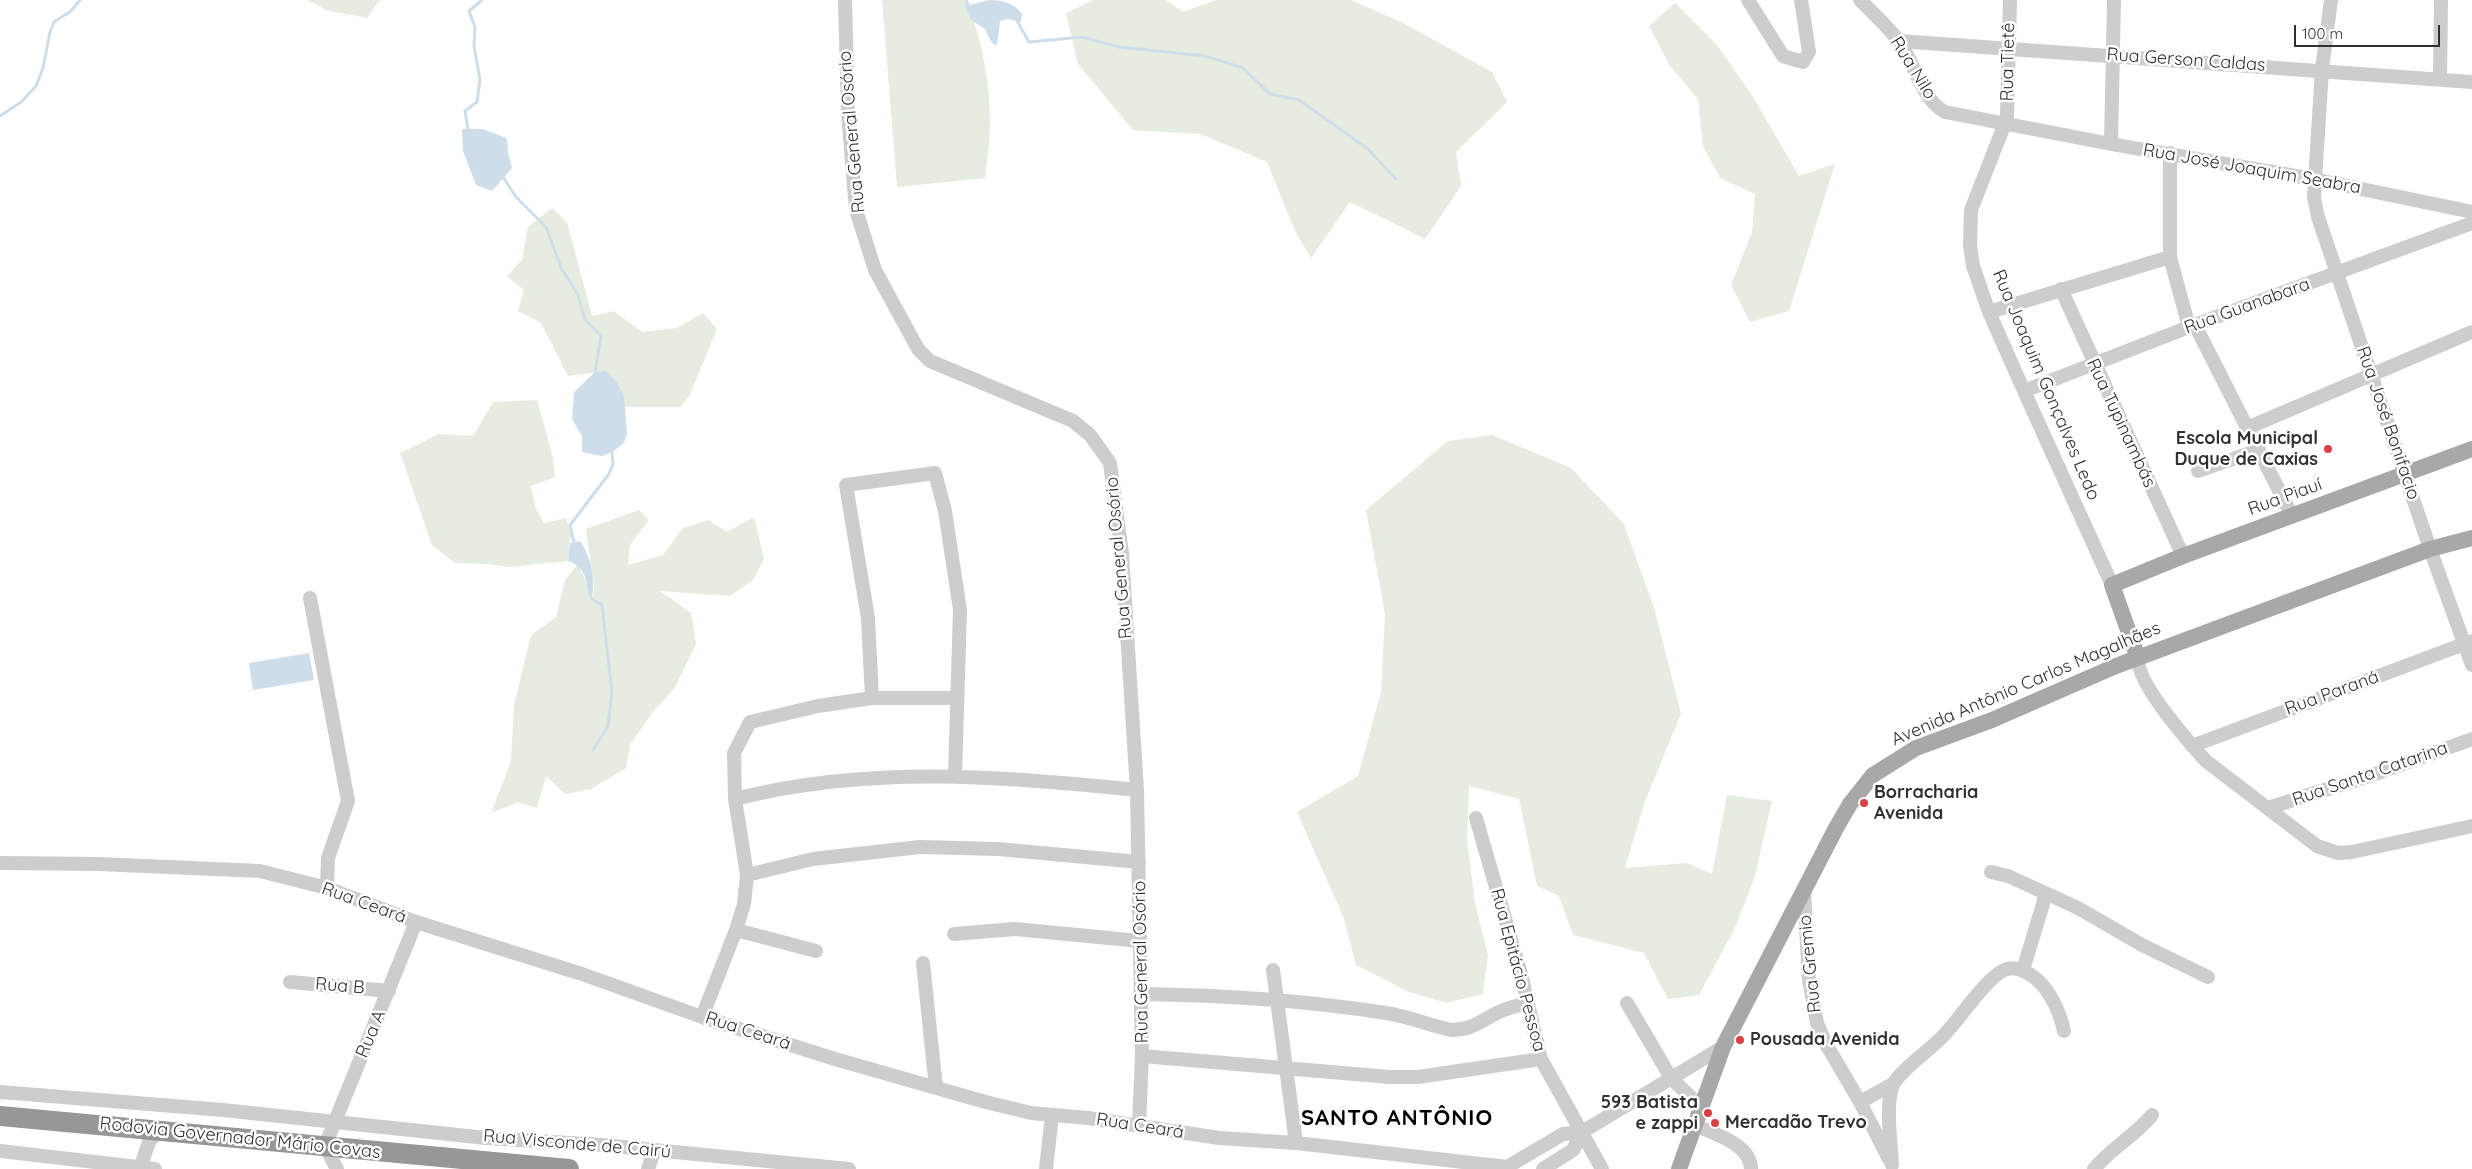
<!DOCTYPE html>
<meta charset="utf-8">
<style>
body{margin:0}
#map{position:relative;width:2472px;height:1169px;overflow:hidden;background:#fff;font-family:Quicksand,sans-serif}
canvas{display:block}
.scale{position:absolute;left:2294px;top:25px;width:146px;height:22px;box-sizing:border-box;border:2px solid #303030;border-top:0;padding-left:6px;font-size:15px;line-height:18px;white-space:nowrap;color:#303030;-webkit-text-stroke:4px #fff;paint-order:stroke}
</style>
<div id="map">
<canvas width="2472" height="1169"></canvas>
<div class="scale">100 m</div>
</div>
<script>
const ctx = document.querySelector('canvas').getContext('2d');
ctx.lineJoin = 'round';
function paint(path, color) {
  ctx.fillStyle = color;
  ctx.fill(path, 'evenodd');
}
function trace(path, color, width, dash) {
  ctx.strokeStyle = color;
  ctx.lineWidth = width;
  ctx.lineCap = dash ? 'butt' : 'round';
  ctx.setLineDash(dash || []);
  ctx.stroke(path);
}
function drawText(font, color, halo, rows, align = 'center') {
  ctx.font = font + ' Quicksand,sans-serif';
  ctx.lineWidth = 5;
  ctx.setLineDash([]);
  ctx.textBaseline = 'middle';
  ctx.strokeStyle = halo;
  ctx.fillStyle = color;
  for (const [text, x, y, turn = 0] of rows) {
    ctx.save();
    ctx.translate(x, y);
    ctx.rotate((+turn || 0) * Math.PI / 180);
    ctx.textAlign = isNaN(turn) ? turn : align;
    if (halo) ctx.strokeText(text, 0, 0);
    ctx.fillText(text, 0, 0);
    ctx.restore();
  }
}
paint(new Path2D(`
 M 307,0 L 380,0 L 367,18 L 326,10 Z
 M 882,0 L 966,0 C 982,39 990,81 990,124 C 990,142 987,160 985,178 L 897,187 Z
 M 1094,0 L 1166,0 L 1183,12 L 1216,0 L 1351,0 L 1403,23 L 1492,72 L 1507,102 L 1456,152 L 1461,186 L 1425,239 L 1350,202 L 1311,258 L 1295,231 L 1267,162 L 1201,134 L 1133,130 L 1078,64 L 1066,13 Z
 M 1675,3 L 1717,45 L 1753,97 L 1799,176 L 1835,164 L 1789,311 L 1750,322 L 1731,285 L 1752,232 L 1755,194 L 1720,178 L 1703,146 L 1698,99 L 1670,66 L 1649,26 Z
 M 552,208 L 567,222 L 592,316 L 614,311 L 642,332 L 677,328 L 703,313 L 717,329 L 689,397 L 680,407 L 625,407 L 620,389 L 606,371 L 568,376 L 541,323 L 518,311 L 524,290 L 507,276 L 522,260 L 528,227 Z
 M 537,400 L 553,458 L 555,477 L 531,486 L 536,509 L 544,523 L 566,518 L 571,535 L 568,561 L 509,567 L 486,564 L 455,563 L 432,545 L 400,453 L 439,434 L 473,436 L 493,402 Z
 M 1492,435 L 1571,468 L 1624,524 L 1655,611 L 1681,714 L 1645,801 L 1625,868 L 1687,863 L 1712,874 L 1727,795 L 1772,801 L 1755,876 L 1735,928 L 1699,995 L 1668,999 L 1644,953 L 1573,935 L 1559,896 L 1537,886 L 1519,799 L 1469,786 L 1467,841 L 1475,903 L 1488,955 L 1483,994 L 1446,1003 L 1409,992 L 1356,965 L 1344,919 L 1297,812 L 1358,776 L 1381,692 L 1385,614 L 1366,510 L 1448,441 Z
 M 639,510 L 649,520 L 630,545 L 628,565 L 663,555 L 683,528 L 708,520 L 727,532 L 754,517 L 764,559 L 753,580 L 730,596 L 660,591 L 691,613 L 696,644 L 674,689 L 653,712 L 630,745 L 626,768 L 591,789 L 565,794 L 546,776 L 537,808 L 518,802 L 491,813 L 511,761 L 514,705 L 531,635 L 556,617 L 565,580 L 578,564 L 593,598 L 594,587 L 586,529 Z`), '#e6ecdf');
paint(new Path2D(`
 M 989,0 C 1002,0 1014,3 1022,14 L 1021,22 L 1008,19 L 1000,21 L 997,46 L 992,43 L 985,29 L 971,20 L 965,6 Z
 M 462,129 L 482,129 L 507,138 L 508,153 L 512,168 L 492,191 L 476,185 L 463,151 Z
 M 606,371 L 616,381 L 624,396 L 627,434 L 624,443 L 614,451 L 602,456 L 582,452 L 582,436 L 572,419 L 574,392 L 595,372 Z
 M 580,541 C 592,558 595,578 592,599 L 589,596 C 587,581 585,566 568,561 L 570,543 Z
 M 309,653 L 314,680 L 253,690 L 249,663 Z`), '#cddeea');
trace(new Path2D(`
 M 966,0 L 968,5
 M 1017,21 L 1029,42 L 1082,37 L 1119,47 L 1205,56 L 1243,68 L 1270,94 L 1299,100 L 1368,149 L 1396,179
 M 0,116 L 21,102 L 36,86 L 43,68 L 50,32 L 54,22 L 71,11 L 80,0
 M 468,129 L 465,111 L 477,102 L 480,80 L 474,46 L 475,27 L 469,11 L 482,0
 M 503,177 L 516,197 L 546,227 L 561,268 L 577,293 L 585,319 L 601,336 L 595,372
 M 574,542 L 570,525 L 609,474 L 613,464 L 612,452
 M 592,599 L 602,605 L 612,692 L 608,726 L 593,750`), '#cddeea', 3);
trace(new Path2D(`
 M 845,0 L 848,113 L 856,210 L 875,270 L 918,349 L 930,361 L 1073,421 L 1090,435 L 1110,463 L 1122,554 L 1137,790 L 1142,1056 L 1139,1125
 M 1748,0 L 1783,56 L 1803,62 L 1809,52 L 1801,0
 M 1860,0 C 1873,13 1887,26 1898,40 C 1915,62 1920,98 1945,112 L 2111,144 L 2313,179 L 2472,212
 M 2010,0 L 2007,118 L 1971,210 L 1970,245 L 1973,266 L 1989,312 L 2024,391 L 2112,585
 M 2331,0 L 2322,69 L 2314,197 L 2318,217 L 2430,549 L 2472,665
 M 1899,41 L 2472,82
 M 2440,78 L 2441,0
 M 2111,144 L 2114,0
 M 2170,153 L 2170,257 L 2189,327
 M 2061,289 L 2183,556
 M 1989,312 L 2170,257
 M 2195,325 L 2292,516
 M 2024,391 L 2189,327 L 2472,223
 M 2247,428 L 2472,332
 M 2198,471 L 2259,450
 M 310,598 L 348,801 L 328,858 L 327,888
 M 2138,658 C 2137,684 2188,741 2206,761 L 2317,846 L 2338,853 L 2352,852 L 2472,826
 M 872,698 L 868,618 L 846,485 L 935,473 L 945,511 L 960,610 L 955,776
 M 2192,746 L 2472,641
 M 735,799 C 867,765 1003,776 1137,790
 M 2268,808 L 2381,772 L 2472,739
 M 1476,818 L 1521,974 L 1541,1059 L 1602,1169
 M 0,863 L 99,864 L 260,871 L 327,888 L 416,922 L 582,974 L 702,1017 L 835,1059 L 982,1101 L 1031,1113 L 1088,1118 L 1219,1138 L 1296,1143 L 1507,1167
 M 1991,872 L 2008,876 L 2078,908 L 2142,945 L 2208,977
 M 747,875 L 813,859 L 920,847 L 998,849 L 1139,862
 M 1804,890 L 1809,980 L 1817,1023 L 1826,1044 L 1860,1102 L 1889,1159
 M 736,930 L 816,951
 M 954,934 L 1015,929 L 1140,941
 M 923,963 L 936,1088
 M 1273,970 L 1296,1143
 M 2023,970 L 2046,894
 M 290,982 L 389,991
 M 1140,994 C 1224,995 1303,1000 1386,1013 C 1409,1016 1430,1026 1452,1030 C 1471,1030 1481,1021 1497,1013 C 1506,1008 1517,1006 1527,1003
 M 1627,1003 L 1671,1078 L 1701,1107
 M 702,1017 L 736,930 L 744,904 L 747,875 L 735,799 L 734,753 L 750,722 L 818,706 L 872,698 L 957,698
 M 1142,1056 L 1390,1077 L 1418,1077 L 1541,1059
 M 0,1092 L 223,1110 L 486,1138 L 603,1145 L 849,1169
 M 1860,1102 L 1893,1084
 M 1695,1125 C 1714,1134 1751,1144 1751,1169
 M 0,1151 L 155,1169
 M 1892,1165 C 1891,1143 1885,1105 1893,1085 C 1899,1071 1931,1049 1942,1037 C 1958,1022 1988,974 2007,969 C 2017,966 2027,972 2035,978 C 2050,990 2060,1012 2064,1031
 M 1507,1167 L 1563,1134 L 1582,1132 L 1723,1047
 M 140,1168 L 149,1142 L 159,1130
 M 337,1169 L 325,1146 L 416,922
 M 648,1169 L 654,1151
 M 1046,1169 L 1052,1115
 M 1543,1169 L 1573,1150 L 1582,1132
 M 2094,1169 C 2111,1148 2134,1137 2152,1115`), '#cdcdcd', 14);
trace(new Path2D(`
 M 2138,658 L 2112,585 L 2183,556 L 2472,449
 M 1679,1169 L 1723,1047 L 1836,828 L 1850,804 L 1873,775 L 1916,748 L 1992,720 L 2116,666 L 2430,549 L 2472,538`), '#a8a8a8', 16);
trace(new Path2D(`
 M 0,1116 L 569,1169`), '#979797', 20);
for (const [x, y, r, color] of [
 [2328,449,5,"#da3f46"],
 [1864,803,5,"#da3f46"],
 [1740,1040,5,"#da3f46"],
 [1708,1113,5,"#da3f46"],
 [1715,1123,5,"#da3f46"]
]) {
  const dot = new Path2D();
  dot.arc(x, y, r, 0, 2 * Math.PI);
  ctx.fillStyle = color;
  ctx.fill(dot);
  trace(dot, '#fff', 2);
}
drawText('18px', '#303030', '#fff', [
 ["Rua Gerson Caldas",2186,60,4],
 ["Rua Tietê",2008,62,-89],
 ["Rua Nilo",1913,68,58],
 ["Rua General Osório",852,132,-95],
 ["Rua José Joaquim Seabra",2252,169,10],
 ["Rua Guanabara",2247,306,-20],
 ["Rua Joaquim Gonçalves Ledo",2046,385,67],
 ["Rua Tupinambás",2121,423,65],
 ["Rua José Bonifacio",2388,423,71],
 ["Rua Piauí",2285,497,-20],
 ["Rua General Osório",1119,558,-95],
 ["Avenida Antônio Carlos Magalhães",2026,684,-23],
 ["Rua Paraná",2332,693,-20],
 ["Rua Santa Catarina",2370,774,-19],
 ["Rua Ceará",364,903,20],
 ["Rua General Osório",1141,962,-91],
 ["Rua Gremio",1810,964,-96],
 ["Rua Epitácio Pessoa",1518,970,75],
 ["Rua B",340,986,5],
 ["Rua Ceará",748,1031,18],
 ["Rua A",371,1034,-67],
 ["Rua Ceará",1140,1126,9],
 ["Rodovia Governador Mário Covas",240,1138,6],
 ["Rua Visconde de Cairú",577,1144,5]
]);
drawText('bold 18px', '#303030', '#fff', [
 ["Escola Municipal",2318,439,"right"],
 ["Duque de Caxias",2318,460,"right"],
 ["Borracharia",1874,793],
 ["Avenida",1874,814],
 ["Pousada Avenida",1750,1040],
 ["593 Batista",1698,1103,"right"],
 ["e zappi",1698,1124,"right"],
 ["Mercadão Trevo",1725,1123]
], 'left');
ctx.letterSpacing = '1px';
drawText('bold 22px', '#000', '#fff', [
 ["SANTO ANTÔNIO",1397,1118]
]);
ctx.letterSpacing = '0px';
</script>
